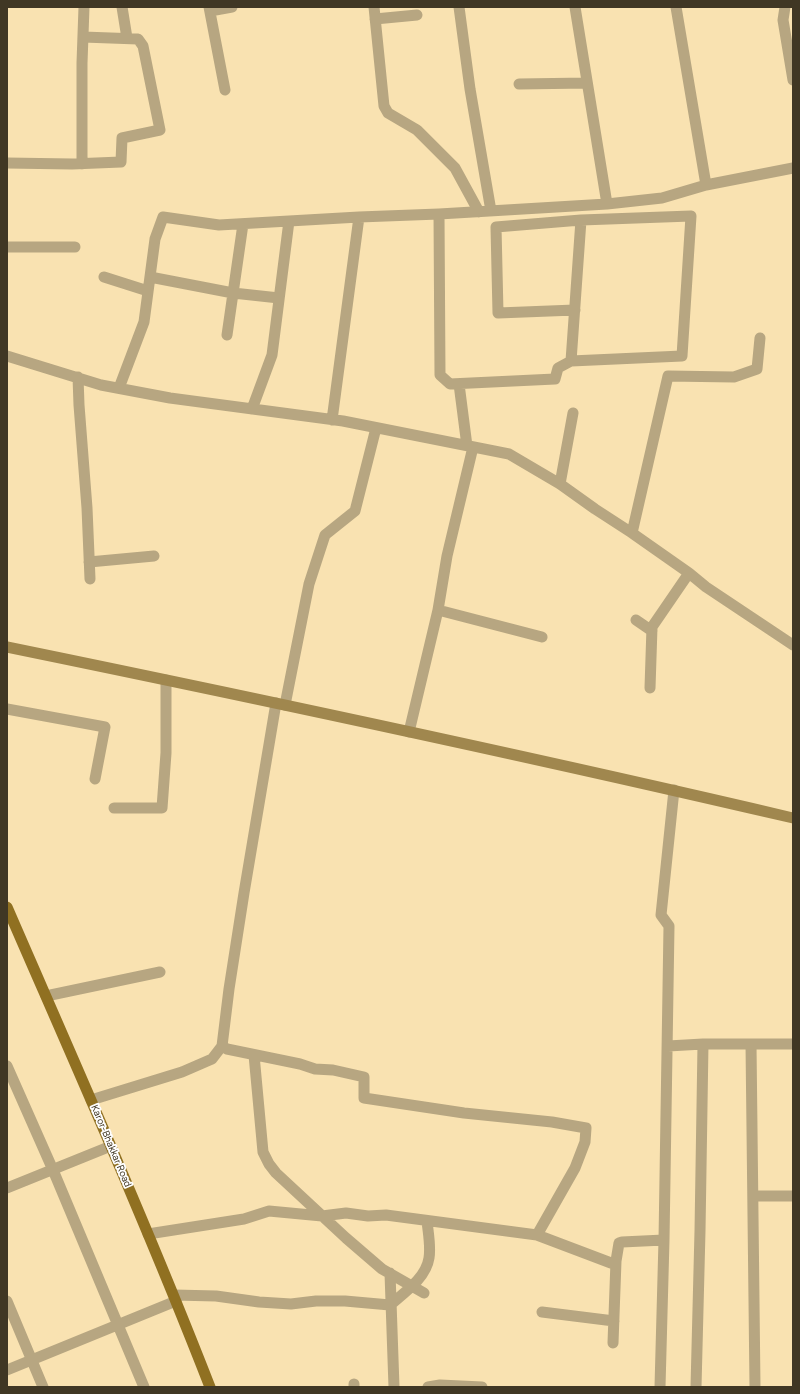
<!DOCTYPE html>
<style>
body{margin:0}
#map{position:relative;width:800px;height:1394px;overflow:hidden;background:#f9e2b1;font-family:Figtree,sans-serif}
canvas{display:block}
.frame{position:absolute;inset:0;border:8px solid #403724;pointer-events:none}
</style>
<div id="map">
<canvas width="800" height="1394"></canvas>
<div class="frame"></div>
</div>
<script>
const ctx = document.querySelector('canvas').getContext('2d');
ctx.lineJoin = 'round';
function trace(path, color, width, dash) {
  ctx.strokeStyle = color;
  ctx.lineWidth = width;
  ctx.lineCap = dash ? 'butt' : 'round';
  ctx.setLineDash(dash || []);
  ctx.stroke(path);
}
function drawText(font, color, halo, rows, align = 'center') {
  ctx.font = font + ' Figtree,sans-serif';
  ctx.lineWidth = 3.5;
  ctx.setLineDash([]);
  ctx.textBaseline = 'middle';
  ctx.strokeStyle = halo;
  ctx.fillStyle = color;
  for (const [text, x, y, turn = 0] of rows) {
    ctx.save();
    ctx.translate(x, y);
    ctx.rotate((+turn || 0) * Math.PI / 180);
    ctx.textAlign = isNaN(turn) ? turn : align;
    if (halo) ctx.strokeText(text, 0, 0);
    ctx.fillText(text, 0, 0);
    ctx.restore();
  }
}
trace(new Path2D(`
 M 122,7 L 127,38
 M 209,7 L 225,90
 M 374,7 L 384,106 L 388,113 L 417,130 L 455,168 L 479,212
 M 459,7 L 470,89 L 491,211
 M 575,7 L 607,204
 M 676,7 L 706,185
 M 785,7 L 783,20 L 793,80
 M 210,11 L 232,7
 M 375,19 L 417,15
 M 519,84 L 587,83
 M 7,163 L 72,164 L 121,162 L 122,138 L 160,130 L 143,46 L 138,39 L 83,37
 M 82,164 L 82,63 L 84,7
 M 439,214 L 440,375 L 450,384 L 555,379 L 558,368 L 571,361 L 682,356 L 691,216 L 581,220 L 496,227 L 498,313 L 575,310
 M 7,247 L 75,247
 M 104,277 L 148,291
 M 150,277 L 233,293 L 279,298
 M 227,335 L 243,224
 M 7,356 L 101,385 L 170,398 L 343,421 L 509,454 L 560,484 L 595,509 L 632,533 L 689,573 L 706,587 L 793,645
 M 571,361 L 581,220
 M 78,377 L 79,405 L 87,508 L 90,579
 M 459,384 L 467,446
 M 119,388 L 144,322 L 155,239 L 163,217 L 219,225 L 359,217 L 439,214 L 607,204 L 662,198 L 706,185 L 793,168
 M 252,409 L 272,355 L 289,221
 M 332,420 L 359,217
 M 560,484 L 573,413
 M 632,533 L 668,376 L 734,377 L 757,369 L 760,338
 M 89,562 L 154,556
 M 438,610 L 542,637
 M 636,620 L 652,631
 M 650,688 L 652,627 L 689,573
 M 285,705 L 309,584 L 325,535 L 355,511 L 376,428
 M 7,709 L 105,727 L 95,779
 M 409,732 L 438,610 L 447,556 L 473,447
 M 114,808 L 162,808 L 166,753 L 166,680
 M 46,996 L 160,972
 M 751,1044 L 755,1387
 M 222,1046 L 227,1049 L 300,1064 L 315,1069 L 333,1070 L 364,1077 L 364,1098 L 464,1113 L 552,1122 L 586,1128 L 585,1142 L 575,1168 L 537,1235
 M 668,1046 L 703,1044 L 793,1044
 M 254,1055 L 263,1152 L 269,1164 L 276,1173 L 346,1238 L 382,1269 L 424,1293
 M 7,1066 L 53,1170 L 144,1387
 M 91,1100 L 182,1072 L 212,1059 L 222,1046 L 229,989 L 244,893 L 276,703
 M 7,1188 L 111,1146
 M 753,1196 L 793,1196
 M 148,1234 L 244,1219 L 269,1211 L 322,1216 L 346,1213 L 368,1216 L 386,1215 L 537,1235 L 611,1263 L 616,1261 L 619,1243 L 622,1242 L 664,1240
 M 390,1273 L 394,1387
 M 174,1295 L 216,1296 L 259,1302 L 291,1304 L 316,1301 L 345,1301 L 390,1305 C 405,1292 426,1278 429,1258 C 431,1246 428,1232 427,1221
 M 7,1301 L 43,1387
 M 542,1312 L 614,1321
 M 613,1343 L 616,1261
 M 7,1370 L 176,1301
 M 354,1387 L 354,1384
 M 428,1387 L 440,1385 L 482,1387
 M 660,1387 L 664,1240 L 669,926 L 661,915 L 674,790
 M 696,1387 L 700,1231 L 703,1044`), '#b7a681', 11);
trace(new Path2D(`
 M 7,647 C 270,701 532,757 793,818`), '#a0874e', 11);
trace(new Path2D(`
 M 7,907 C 76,1066 147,1225 210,1387`), '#907021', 11);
drawText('10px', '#403724', '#fff', [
 ["Karor-Bhakkar Road",111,1146,67]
]);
</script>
